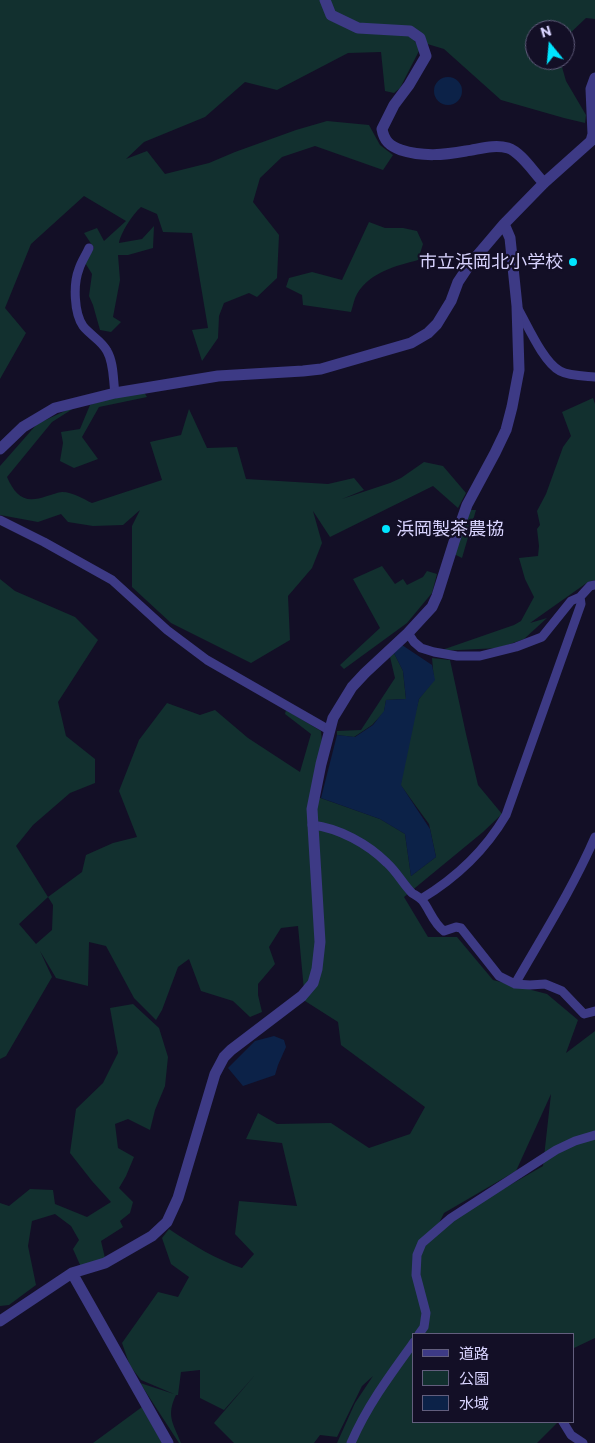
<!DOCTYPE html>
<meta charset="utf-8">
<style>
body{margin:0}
#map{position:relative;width:595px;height:1443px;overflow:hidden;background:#130f26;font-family:Commissioner,"Noto Sans JP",sans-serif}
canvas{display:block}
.legend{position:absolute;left:412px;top:1333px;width:162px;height:90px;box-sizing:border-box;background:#130f26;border:1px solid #625e7d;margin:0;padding:6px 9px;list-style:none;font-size:15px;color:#d9d4ff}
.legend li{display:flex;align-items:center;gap:10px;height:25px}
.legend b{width:25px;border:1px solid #625e7d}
.north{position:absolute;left:525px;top:20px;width:50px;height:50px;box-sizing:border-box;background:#130f26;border:1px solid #625e7d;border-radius:50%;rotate:343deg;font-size:14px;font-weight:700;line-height:20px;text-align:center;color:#d9d4ff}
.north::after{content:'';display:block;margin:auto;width:18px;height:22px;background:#00e5ff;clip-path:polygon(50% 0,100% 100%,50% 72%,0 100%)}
</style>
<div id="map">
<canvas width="595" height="1443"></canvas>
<ul class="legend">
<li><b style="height:6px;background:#3d3a85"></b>道路</li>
<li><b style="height:14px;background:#12302f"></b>公園</li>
<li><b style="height:14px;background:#0c2248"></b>水域</li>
</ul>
<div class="north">N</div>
</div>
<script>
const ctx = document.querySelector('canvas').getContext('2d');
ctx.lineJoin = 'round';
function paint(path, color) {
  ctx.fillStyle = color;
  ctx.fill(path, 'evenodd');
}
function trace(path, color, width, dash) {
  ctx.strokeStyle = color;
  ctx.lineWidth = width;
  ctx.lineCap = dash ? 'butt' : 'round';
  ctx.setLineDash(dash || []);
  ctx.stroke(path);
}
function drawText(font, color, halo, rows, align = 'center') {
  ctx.font = font + ' Commissioner,"Noto Sans JP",sans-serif';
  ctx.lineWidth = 4.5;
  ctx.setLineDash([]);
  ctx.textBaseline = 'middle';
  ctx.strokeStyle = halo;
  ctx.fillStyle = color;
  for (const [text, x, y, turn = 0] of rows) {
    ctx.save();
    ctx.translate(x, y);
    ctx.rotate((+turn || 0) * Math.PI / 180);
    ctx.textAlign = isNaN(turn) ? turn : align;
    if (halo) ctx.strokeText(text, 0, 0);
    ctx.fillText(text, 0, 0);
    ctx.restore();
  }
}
paint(new Path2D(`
 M 0,0 L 595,0 L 595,19 L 586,18 L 565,38 L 565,30 L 535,30 L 535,60 L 560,60 L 566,81 L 586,115 L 585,123 L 564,118 L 501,100 L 444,49 L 414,40 L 420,49 L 400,88 L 394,93 L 385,91 L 381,52 L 348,53 L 277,90 L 245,82 L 205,117 L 144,142 L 126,159 L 147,151 L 165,174 L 209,163 L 235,152 L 296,130 L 327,121 L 369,125 L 380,145 L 393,155 L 383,170 L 315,146 L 282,157 L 260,178 L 253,202 L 279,235 L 277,278 L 257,297 L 249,293 L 224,303 L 219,316 L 218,338 L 202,361 L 192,330 L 208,328 L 192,233 L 163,232 L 157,214 L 141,207 C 133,214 121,232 119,243 L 142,239 L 154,226 L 153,248 L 128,255 L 118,255 L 120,280 L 113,317 L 121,322 L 111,332 L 100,330 L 93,305 L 89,296 L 92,274 L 84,261 L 94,248 L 84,233 L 97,228 L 104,241 L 126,221 L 84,196 L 31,244 L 5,308 L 26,333 L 0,379 Z
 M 369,222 L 385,228 L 403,228 L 417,231 L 423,244 L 418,260 C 396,266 370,272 357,294 C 354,299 353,306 351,312 L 303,305 L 302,295 L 286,287 L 289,278 L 312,272 L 342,280 Z
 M 144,392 L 147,397 L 99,407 L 82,437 L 98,459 L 74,468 L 60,461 L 63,443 L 61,432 L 80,429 L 90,405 L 115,396 Z
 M 593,398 L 595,404 L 595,580 L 588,582 L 530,623 L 547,618 L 524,639 L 499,648 L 439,651 L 514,625 L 521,621 L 534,597 L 525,579 L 519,558 L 538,556 L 539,546 L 537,529 L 540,525 L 537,511 L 546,494 L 563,447 L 571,436 L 562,412 Z
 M 82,403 L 52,422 L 7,477 C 16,497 25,504 47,496 C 52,495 58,492 62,492 C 73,492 83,499 92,503 L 162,480 L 150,442 L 181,435 L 189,409 L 207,448 L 237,447 L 246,479 L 328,484 L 354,478 L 364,490 L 342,499 L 390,483 L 401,478 L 424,462 L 443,466 L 466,493 L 458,508 L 433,486 L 330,537 L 313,511 L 322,543 L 312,568 L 288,596 L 290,640 L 251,663 L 171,623 L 132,587 L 132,526 L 140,510 L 123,525 L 93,526 L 68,522 L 61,514 L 38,522 L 0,515 L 0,466 L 37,424 Z
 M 470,510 L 476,510 L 462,558 L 454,554 Z
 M 382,566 L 395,584 L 403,579 L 407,585 L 423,577 L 427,571 L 437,574 L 432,593 L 407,623 L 344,669 L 340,665 L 380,628 L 353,579 Z
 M 0,579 L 15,591 L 75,617 L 98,640 L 58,702 L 66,736 L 95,759 L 95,783 L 70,793 L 33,825 L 16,846 L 48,897 L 82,872 L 86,855 L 113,843 L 137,837 L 119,791 L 139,740 L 167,703 L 200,715 L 215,710 L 248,738 L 300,772 L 311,734 L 285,714 L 286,710 L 321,731 L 322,742 L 315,796 L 380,819 L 405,834 L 411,876 L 436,857 L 429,824 L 397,780 L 419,699 L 434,680 L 432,658 L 450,660 L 466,734 L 478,785 L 502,814 L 483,832 L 404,897 L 428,937 L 457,937 L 493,980 L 547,994 L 578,1020 L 566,1053 L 595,1031 L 595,1338 L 574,1348 L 574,1334 L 414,1334 L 414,1422 L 558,1422 L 537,1443 L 337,1443 L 355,1403 L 373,1376 L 362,1386 L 337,1437 L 320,1435 L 314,1443 L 234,1443 L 214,1423 L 255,1375 L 224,1410 L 200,1398 L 200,1370 L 181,1372 L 178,1395 L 176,1395 C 166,1416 173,1423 181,1443 L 179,1443 L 140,1383 L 174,1394 L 141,1380 L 130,1366 L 122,1343 L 158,1292 L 178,1297 L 189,1277 L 171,1264 L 162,1238 L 169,1229 C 193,1245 215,1259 242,1268 L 254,1254 L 235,1234 L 239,1201 L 297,1206 L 282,1143 L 246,1139 L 258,1113 L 277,1124 L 331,1123 L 369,1148 L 410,1134 L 425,1107 L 341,1045 L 338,1022 L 305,1001 L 298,926 L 281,928 L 269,947 L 275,964 L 258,984 L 258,995 L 262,1012 L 250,1017 L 233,1001 L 201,991 L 189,959 L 178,967 L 162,1010 L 156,1020 L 134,998 L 106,946 L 89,942 L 88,986 L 56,978 L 40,951 L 52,977 L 6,1056 L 0,1059 ZM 48,897 L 53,905 L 52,930 L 36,944 L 19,924 ZM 551,1094 L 543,1166 L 437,1227 L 444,1213 L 516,1171 Z
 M 394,653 L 403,671 L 406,699 L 386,700 L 384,712 L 372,725 L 354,737 L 337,735 L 337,731 L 361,730 L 395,678 L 390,657 Z
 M 133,1004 L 159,1028 L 168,1057 L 165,1086 L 155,1110 L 150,1130 L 128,1119 L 115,1124 L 118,1148 L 134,1157 L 126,1176 L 119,1188 L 133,1202 L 130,1213 L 120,1221 L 123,1227 L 101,1241 L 105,1258 L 81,1267 L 73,1249 L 79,1240 L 71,1226 L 55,1214 L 32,1221 L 28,1246 L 36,1285 L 9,1305 L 0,1306 L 0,1203 L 9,1206 L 30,1189 L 53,1190 L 55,1204 L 87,1217 L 111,1202 L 92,1181 L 70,1153 L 76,1109 L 103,1083 L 118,1053 L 110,1008 Z
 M 142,1407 L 162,1443 L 93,1443 Z`), '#12302f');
paint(new Path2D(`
 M434 91a14 14 0 1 1 28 0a14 14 0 1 1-28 0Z
 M 402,645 L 432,665 L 435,680 L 419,699 L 401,785 L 430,829 L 436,857 L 411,876 L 405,834 L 380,819 L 321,798 L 337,735 L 355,737 L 373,725 L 384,711 L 386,700 L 406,699 L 403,671 L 394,653 Z
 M 274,1036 L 284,1040 L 286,1047 L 278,1065 L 275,1075 L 243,1086 L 228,1068 L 255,1041 Z`), '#0c2248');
trace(new Path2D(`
 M 89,248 C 86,255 81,262 79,269 C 73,284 74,313 83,326 C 90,335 102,341 107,351 C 114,363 113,380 115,393
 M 517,307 C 527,324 543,362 560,371 C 569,376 585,376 595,377
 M 0,520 L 44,542 L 112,580 L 167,630 L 207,660 L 329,730
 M 408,633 L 414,642 L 421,648 L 434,652 L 457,656 L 480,656 L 516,647 L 542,637 L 571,601 L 580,597 L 590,586 L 595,585
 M 312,825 C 339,828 368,844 387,863 C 397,872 403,884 412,893 C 415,895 419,897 422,900 C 430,910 433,923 444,931 L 456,927 L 461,928 L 499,976 L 515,984 L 530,985 L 545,984 L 562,991 L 584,1014 L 595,1011
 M 421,899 C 456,878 486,849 506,815 L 581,604 L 580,597
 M 515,984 C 543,935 573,888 595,837
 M 419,1334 L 424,1327 L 426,1313 L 416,1275 L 417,1255 L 422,1243 L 451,1218 L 556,1150 L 575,1141 L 595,1135
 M 563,1422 L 571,1435 L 583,1443
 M 351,1443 C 367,1406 390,1375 414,1342`), '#3d3a85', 9);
trace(new Path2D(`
 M 325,0 L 331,15 L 358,28 L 410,31 L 420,38 L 426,56 L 409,85 L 394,105 L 382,129 C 384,141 390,146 401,150 C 423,157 444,155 466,151 C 480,149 494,144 508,148 C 521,152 534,173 544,183
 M 0,449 L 23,427 L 55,408 L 115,393 L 218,376 L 303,371 L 321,369 L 411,343 L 428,333 L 437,324 L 451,301 L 458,282 L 470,264 L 504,224 L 544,183 L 591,141 L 593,134 L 591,89 L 595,78
 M 72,1273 L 168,1443
 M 0,1321 L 72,1273 L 105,1263 L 152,1236 L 167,1222 L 178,1198 L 215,1074 L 224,1057 L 231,1050 L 302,996 L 313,983 L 317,969 L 320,942 L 312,809 L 321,764 L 333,718 L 352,687 L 365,673 L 408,633 L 432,607 L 437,596 L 454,542 L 467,505 L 495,453 L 506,430 L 512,407 L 519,370 L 517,306 L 510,238 L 504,224`), '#3d3a85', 11);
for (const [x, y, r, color] of [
 [573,262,5,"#00e5ff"],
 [386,529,5,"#00e5ff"]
]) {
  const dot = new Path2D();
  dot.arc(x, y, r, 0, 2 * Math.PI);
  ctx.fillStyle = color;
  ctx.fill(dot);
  trace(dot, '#130f26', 2);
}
drawText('18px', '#d9d4ff', '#130f26', [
 ["市立浜岡北小学校",563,262],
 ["浜岡製茶農協",396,529,"left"]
], 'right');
</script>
